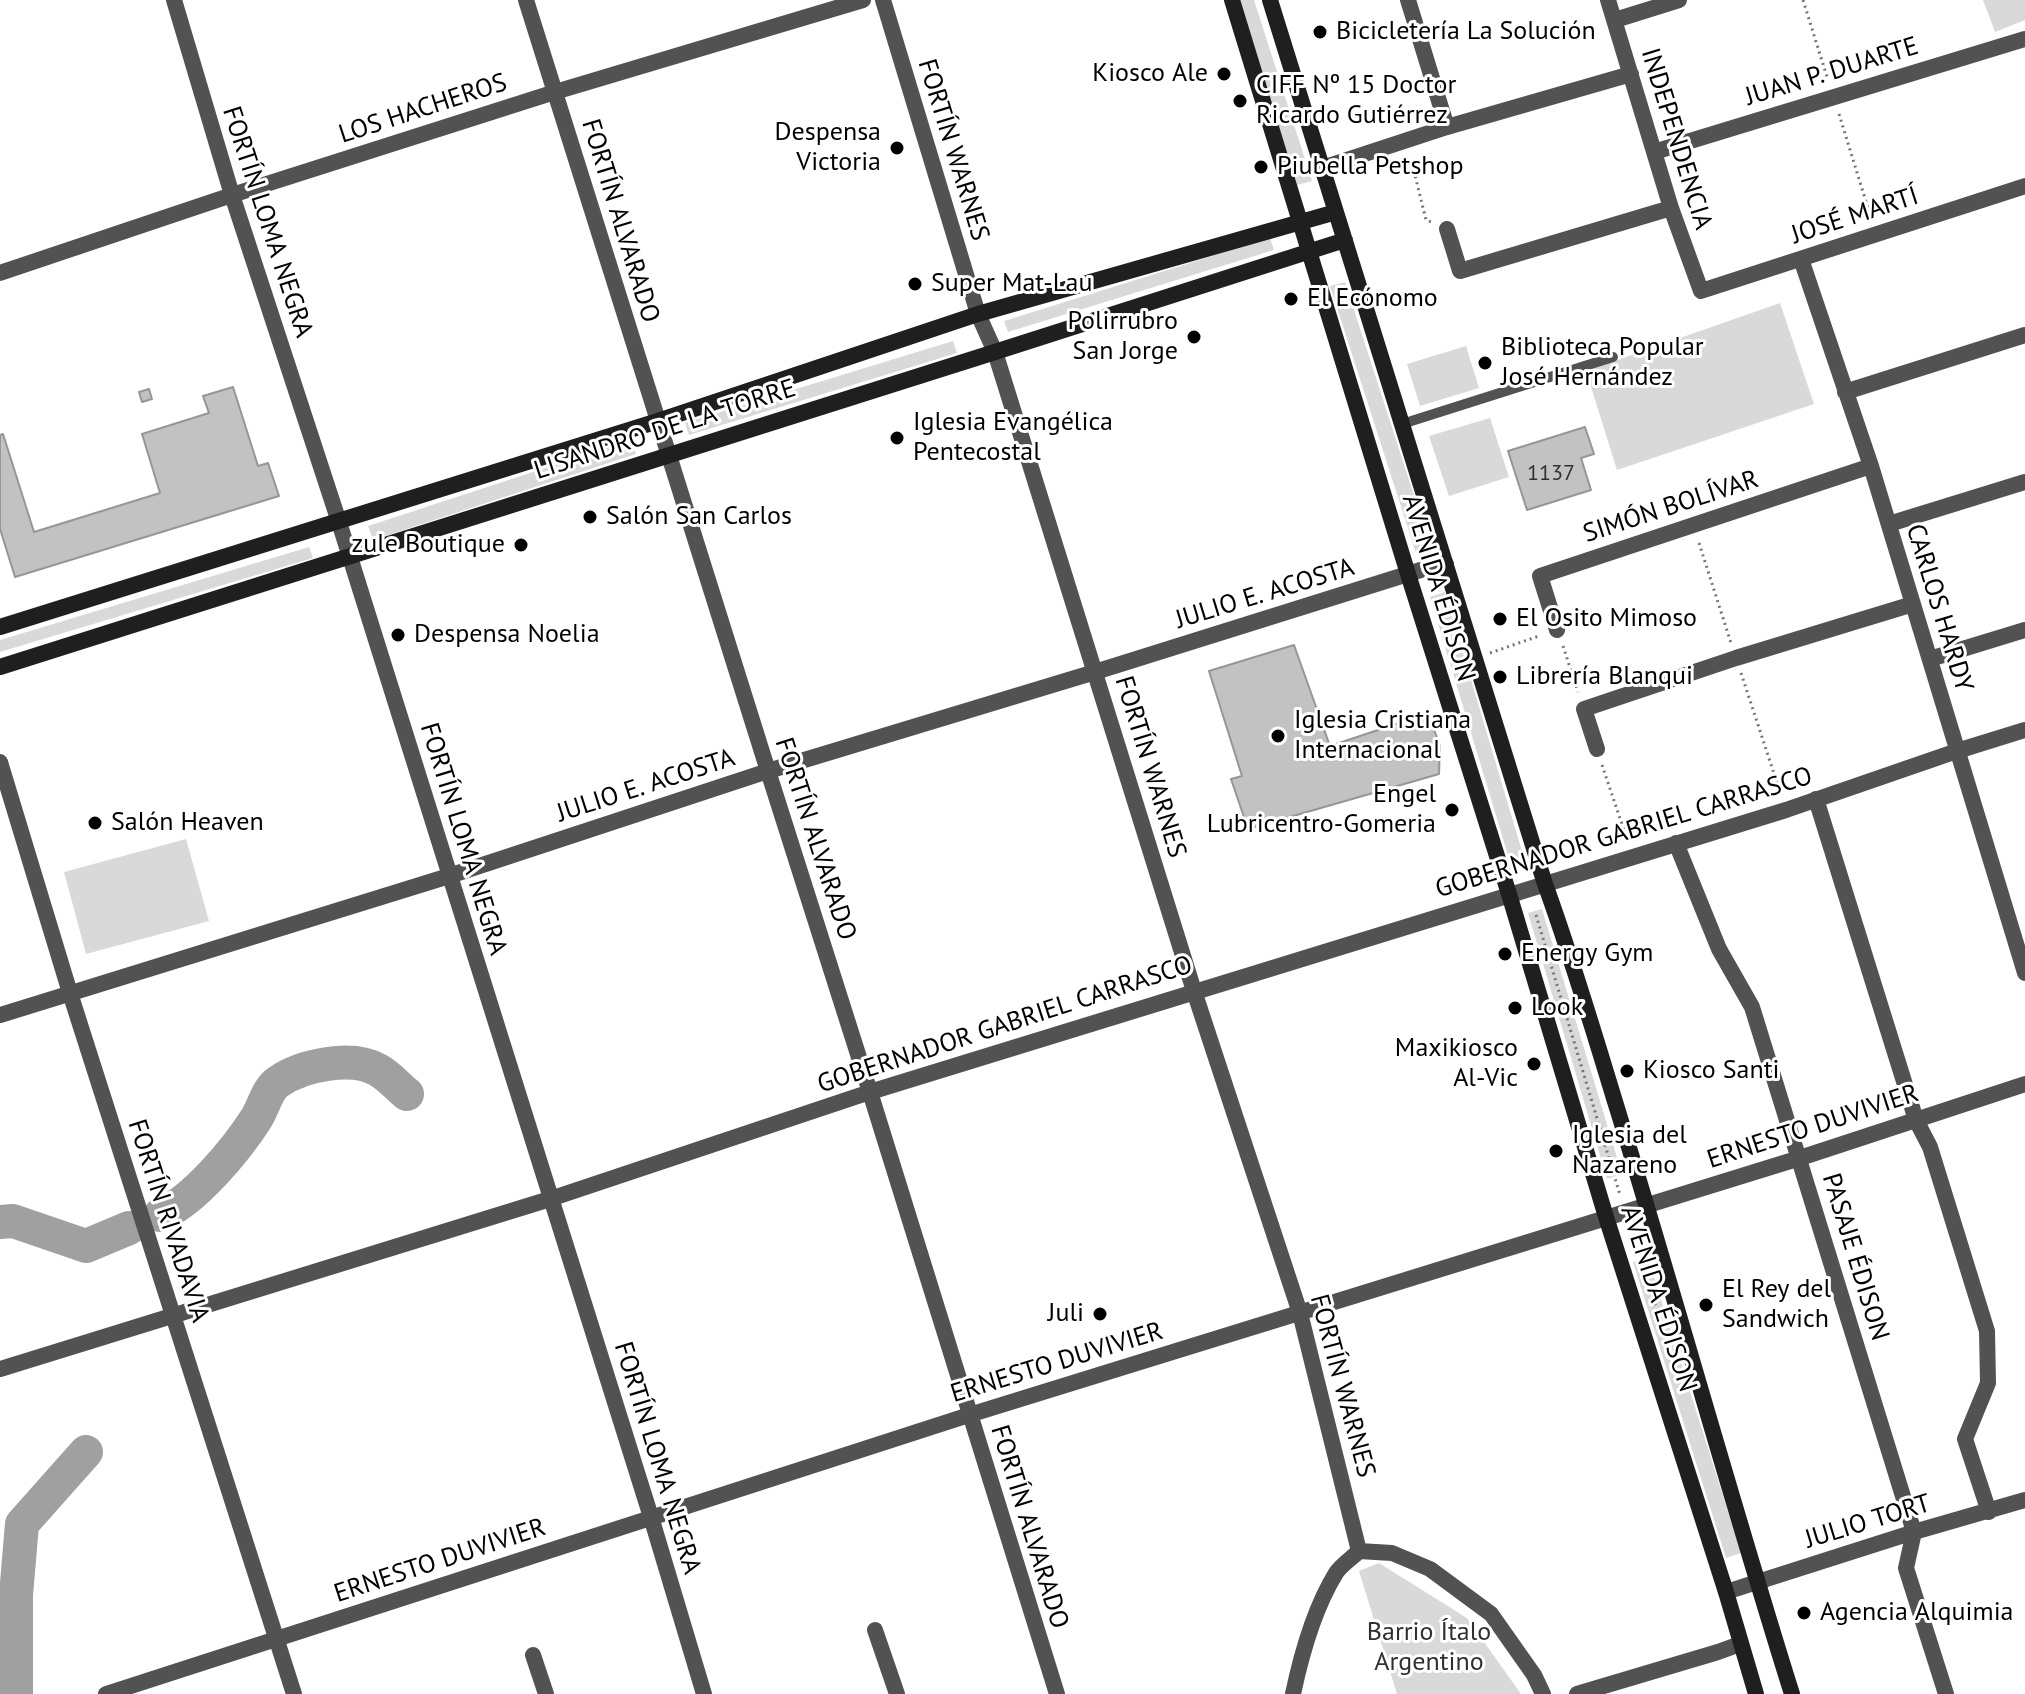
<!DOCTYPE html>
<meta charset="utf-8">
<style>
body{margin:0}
canvas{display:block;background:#fff}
</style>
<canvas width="2025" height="1694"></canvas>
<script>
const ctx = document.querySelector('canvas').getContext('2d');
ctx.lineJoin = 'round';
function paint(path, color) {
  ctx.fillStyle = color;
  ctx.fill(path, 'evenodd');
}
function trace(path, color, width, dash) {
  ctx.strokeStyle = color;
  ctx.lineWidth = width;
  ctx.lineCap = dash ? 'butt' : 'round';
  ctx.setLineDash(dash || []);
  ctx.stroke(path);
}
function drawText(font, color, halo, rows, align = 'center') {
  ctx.font = font + ' "PT Sans",sans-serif';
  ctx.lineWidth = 6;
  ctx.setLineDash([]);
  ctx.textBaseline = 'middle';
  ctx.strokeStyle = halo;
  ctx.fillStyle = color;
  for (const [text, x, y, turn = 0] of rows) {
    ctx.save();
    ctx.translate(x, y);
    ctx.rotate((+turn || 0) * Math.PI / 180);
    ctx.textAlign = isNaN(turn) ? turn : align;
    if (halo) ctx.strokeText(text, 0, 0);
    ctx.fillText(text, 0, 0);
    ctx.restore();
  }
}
paint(new Path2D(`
 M 1240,0 L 1254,0 L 1312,181 L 1297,185 Z
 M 1983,0 L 2025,0 L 2025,20 L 1995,32 Z
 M 1270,238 L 1274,250 L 1008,332 L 1004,321 Z
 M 1345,282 L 1431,548 L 1416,553 L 1330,286 Z
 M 1780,303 L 1814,404 L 1617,470 L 1586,371 Z
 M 953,341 L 957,353 L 689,435 L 685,423 Z
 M 1466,346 L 1479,388 L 1420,406 L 1407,364 Z
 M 1490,418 L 1509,477 L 1449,496 L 1429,436 Z
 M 631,440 L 636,454 L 373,540 L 368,526 Z
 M 309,547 L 313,558 L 0,652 L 0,640 Z
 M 1445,592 L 1524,858 L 1510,862 L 1430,597 Z
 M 186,839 L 209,921 L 86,954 L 64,872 Z
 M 1542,909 L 1622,1174 L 1607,1179 L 1528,913 Z
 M 1648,1258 L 1741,1553 L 1726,1558 L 1633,1262 Z
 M 1379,1563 L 1467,1618 L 1521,1694 L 1397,1694 L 1359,1571 Z`), '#d9d9d9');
trace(new Path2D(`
 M 160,1215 C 194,1201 236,1150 256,1119 C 263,1109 267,1089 278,1082 C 302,1065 352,1055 378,1070 C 389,1076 398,1087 407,1094
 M 0,1222 L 13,1221 L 86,1246 L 129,1228
 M 16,1694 L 16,1595 L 22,1524 L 86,1452`), '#a0a0a0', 34);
const building = new Path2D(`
 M 233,387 L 258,466 L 268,463 L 279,496 L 15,577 L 0,529 L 0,435 L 3,434 L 34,532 L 160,493 L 142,434 L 209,413 L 203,396 Z
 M 149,389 L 152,399 L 142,402 L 139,392 Z
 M 1585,427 L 1594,454 L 1581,458 L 1591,490 L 1527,510 L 1508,451 Z
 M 1294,645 L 1330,746 L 1423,715 L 1433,727 L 1440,745 L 1439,774 L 1248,829 L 1231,779 L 1242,776 L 1209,671 Z`);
paint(building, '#c2c2c2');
trace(building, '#969696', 2);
trace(new Path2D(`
 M 1803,0 L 1828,80
 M 1839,114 L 1871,218
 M 1411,159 L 1426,220 L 1431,222
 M 1699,543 L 1731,643
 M 1563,646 L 1578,692
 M 1490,653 L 1539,636
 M 1741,673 L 1781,795
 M 1602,765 L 1628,842
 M 1536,915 L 1620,1195
 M 1631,1229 L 1664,1332`), '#747474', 3, [2, 4]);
trace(new Path2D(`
 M 1402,424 L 1613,357`), '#525252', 10);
trace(new Path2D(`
 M 174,0 L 232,195 L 339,522 L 651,1517 L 704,1694
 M 526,0 L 768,771 L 870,1092 L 1057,1694
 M 883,0 L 978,314 L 995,352 L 1194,991 L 1300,1313 L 1359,1551
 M 1408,0 L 1447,127
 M 1608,0 L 1671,208 L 1701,291 L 2025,186
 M 1615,20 L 1679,0
 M 1654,152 L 2025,39
 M 1322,168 L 1447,127 L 1631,74
 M 1447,229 L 1460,271 L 1671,208
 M 1801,259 L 1871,466 L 2025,973
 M 0,273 L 232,195 L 555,92 L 863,0
 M 1845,392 L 2025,335
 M 1889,524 L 2025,482
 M 1557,630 L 1540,576 L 1871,466
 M 1930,659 L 2025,630
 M 1597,749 L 1584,709 L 1736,658 L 1913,604
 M 1816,799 L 1916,1120 L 1930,1147 L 1987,1331 L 1988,1383 L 1965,1439 L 1989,1512
 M 1676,843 L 1719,949 L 1752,1007 L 1914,1532 L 1906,1568 L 1946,1694
 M 0,1015 L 449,876 L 768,771 L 1095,672 L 1427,568 L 1446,564
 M 0,1369 L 550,1199 L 870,1092 L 1786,810 L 1957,751 L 2025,730
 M 1726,1592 L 1914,1532 L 2025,1500
 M 875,1630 L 897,1694
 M 533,1655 L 546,1694
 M 106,1694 L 969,1415 L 1800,1158 L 2025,1084
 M 1293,1694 C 1301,1656 1315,1607 1336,1573 C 1341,1565 1352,1558 1359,1551 L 1392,1553 L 1430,1569 L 1491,1614 L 1534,1675 L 1543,1694
 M 1577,1694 L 1718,1652 L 1740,1644`), '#525252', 16);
trace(new Path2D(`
 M 0,762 L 70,993 L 294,1694`), '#525252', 16);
trace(new Path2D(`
 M 1232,0 L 1408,574 L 1509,894 L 1606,1217 L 1726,1592 L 1756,1694
 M 1270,0 L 1545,884 C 1572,958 1594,1033 1617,1108 C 1677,1303 1731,1500 1792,1694
 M 0,627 L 658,421 L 978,314 L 1336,212
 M 0,667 L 995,352 L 1345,240`), '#1f1f1f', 16);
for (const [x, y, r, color] of [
 [1320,32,8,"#000"],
 [1224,74,8,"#000"],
 [1240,101,8,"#000"],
 [897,148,8,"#000"],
 [1261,167,8,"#000"],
 [915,284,8,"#000"],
 [1291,299,8,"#000"],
 [1194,337,8,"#000"],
 [1485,363,8,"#000"],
 [897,438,8,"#000"],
 [590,517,8,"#000"],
 [521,545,8,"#000"],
 [1500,619,8,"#000"],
 [398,635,8,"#000"],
 [1500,677,8,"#000"],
 [1278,736,8,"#000"],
 [1452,810,8,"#000"],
 [95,823,8,"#000"],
 [1505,954,8,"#000"],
 [1515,1008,8,"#000"],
 [1534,1064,8,"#000"],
 [1627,1071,8,"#000"],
 [1556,1151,8,"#000"],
 [1706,1305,8,"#000"],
 [1100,1314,8,"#000"],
 [1804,1613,8,"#000"]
]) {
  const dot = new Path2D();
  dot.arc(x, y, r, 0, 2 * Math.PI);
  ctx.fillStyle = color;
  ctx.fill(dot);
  trace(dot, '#fff', 3);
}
drawText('22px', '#303030', null, [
 ["1137",1551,474]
]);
drawText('26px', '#000', '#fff', [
 ["Bicicletería La Solución",1336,32],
 ["Kiosco Ale",1208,74,"right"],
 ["CIFF Nº 15 Doctor",1256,86],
 ["Ricardo Gutiérrez",1256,116],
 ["Despensa",881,133,"right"],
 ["Victoria",881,163,"right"],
 ["Piubella Petshop",1277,167],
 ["Super Mat-Lau",931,284],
 ["El Ecónomo",1307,299],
 ["Polirrubro",1178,322,"right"],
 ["San Jorge",1178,352,"right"],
 ["Biblioteca Popular",1501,348],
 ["José Hernández",1501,378],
 ["Iglesia Evangélica",913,423],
 ["Pentecostal",913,453],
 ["Salón San Carlos",606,517],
 ["zule Boutique",505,545,"right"],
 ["El Osito Mimoso",1516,619],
 ["Despensa Noelia",414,635],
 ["Librería Blanqui",1516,677],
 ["Iglesia Cristiana",1294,721],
 ["Internacional",1294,751],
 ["Engel",1436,795,"right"],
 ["Lubricentro-Gomeria",1436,825,"right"],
 ["Salón Heaven",111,823],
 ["Energy Gym",1521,954],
 ["Look",1531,1008],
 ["Maxikiosco",1518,1049,"right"],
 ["Al-Vic",1518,1079,"right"],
 ["Kiosco Santi",1643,1071],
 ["Iglesia del",1572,1136],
 ["Nazareno",1572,1166],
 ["El Rey del",1722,1290],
 ["Sandwich",1722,1320],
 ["Juli",1084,1314,"right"],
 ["Agencia Alquimia",1820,1613]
], 'left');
drawText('26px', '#000', '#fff', [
 ["JUAN P. DUARTE",1832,72,-17],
 ["LOS HACHEROS",423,109,-18],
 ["INDEPENDENCIA",1676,139,73],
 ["FORTÍN WARNES",953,150,73],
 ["JOSÉ MARTÍ",1855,216,-18],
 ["FORTÍN ALVARADO",620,221,73],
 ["FORTÍN LOMA NEGRA",267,222,72],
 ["LISANDRO DE LA TORRE",665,430,-18],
 ["SIMÓN BOLÍVAR",1671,507,-18],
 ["AVENIDA ÉDISON",1438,588,73],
 ["JULIO E. ACOSTA",1265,594,-17],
 ["CARLOS HARDY",1939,608,73],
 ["FORTÍN WARNES",1150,767,73],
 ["JULIO E. ACOSTA",646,786,-18],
 ["GOBERNADOR GABRIEL CARRASCO",1624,833,-17],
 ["FORTÍN LOMA NEGRA",463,839,73],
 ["FORTÍN ALVARADO",815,839,72],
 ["GOBERNADOR GABRIEL CARRASCO",1005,1025,-18],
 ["ERNESTO DUVIVIER",1813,1127,-18],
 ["FORTÍN RIVADAVIA",168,1221,72],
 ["PASAJE ÉDISON",1855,1257,73],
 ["AVENIDA ÉDISON",1658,1299,72],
 ["ERNESTO DUVIVIER",1057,1363,-17],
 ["FORTÍN WARNES",1342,1386,75],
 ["FORTÍN LOMA NEGRA",657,1458,73],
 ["JULIO TORT",1868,1522,-17],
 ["FORTÍN ALVARADO",1029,1527,73],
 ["ERNESTO DUVIVIER",440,1561,-18]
]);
drawText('26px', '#303030', '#fff', [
 ["Barrio Ítalo",1429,1633],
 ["Argentino",1429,1663]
]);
</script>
